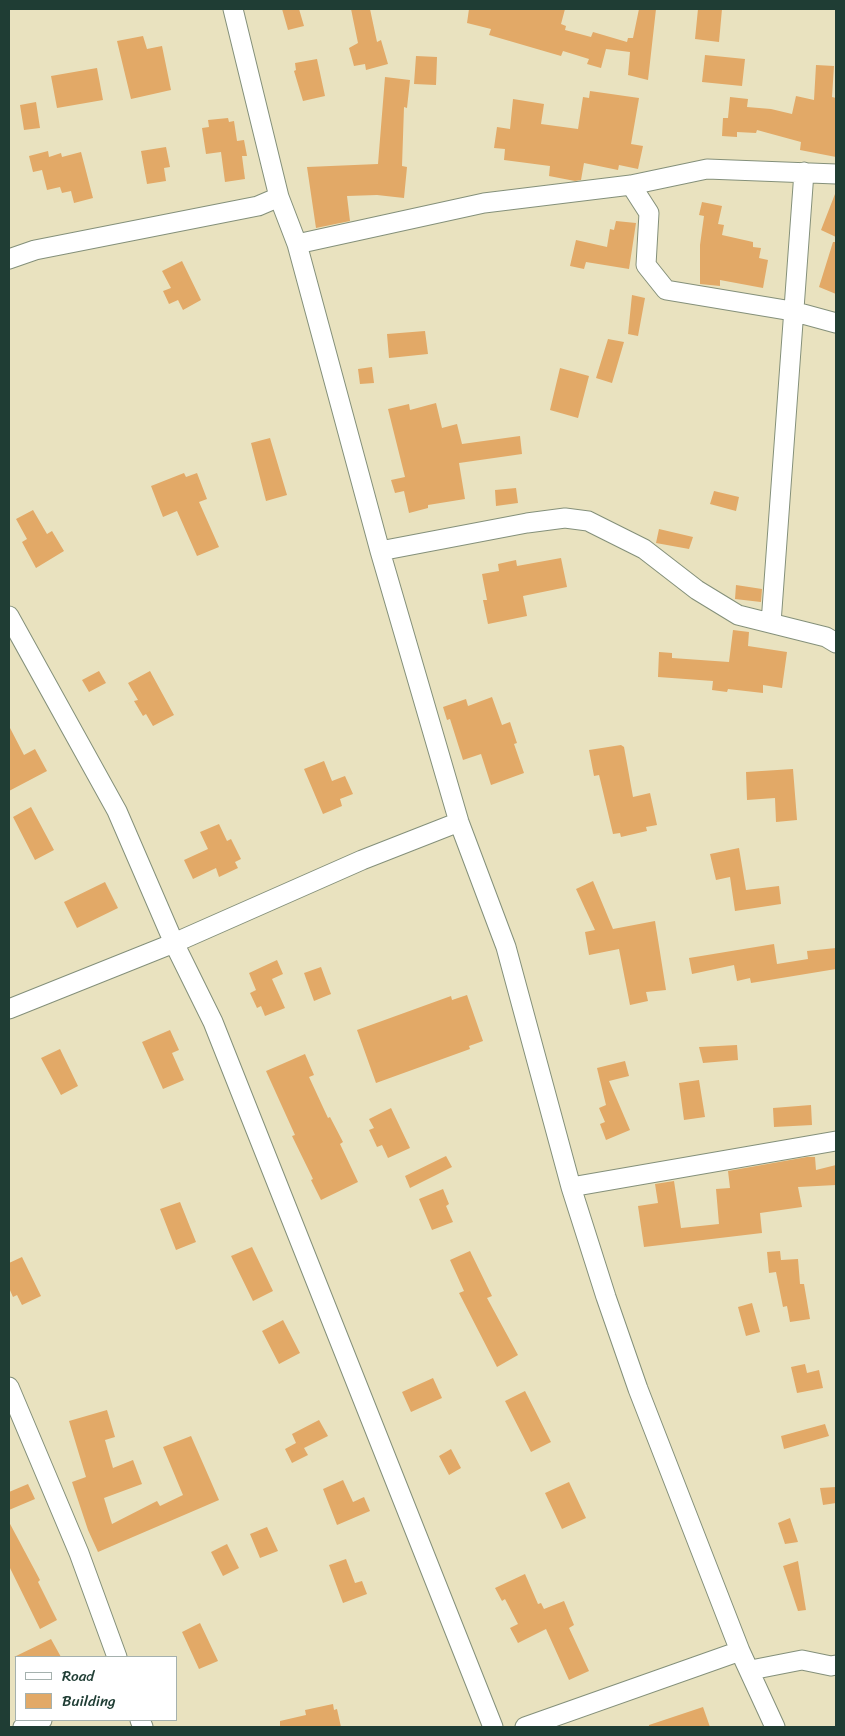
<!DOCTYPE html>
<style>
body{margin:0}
#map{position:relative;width:845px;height:1736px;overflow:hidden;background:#e9e2bf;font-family:Sriracha,sans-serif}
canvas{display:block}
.frame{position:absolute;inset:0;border:10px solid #1f3d34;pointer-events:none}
.legend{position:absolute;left:15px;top:1656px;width:162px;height:65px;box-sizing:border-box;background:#fff;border:1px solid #a5b1ae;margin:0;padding:6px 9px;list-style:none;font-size:15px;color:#1f3d34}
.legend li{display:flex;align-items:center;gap:10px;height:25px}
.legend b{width:25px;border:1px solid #a5b1ae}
</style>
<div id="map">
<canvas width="845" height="1736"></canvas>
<div class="frame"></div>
<ul class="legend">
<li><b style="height:6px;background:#fff"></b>Road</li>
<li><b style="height:14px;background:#e2a967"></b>Building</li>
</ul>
</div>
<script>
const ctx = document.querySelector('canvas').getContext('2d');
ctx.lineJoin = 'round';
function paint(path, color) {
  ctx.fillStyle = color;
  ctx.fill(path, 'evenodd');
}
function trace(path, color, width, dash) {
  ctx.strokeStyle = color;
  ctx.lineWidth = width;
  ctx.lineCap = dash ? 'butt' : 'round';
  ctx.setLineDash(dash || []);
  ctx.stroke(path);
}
paint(new Path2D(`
 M 282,9 L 299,9 L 304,26 L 288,30 Z
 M 351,9 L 370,9 L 377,42 L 381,40 L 388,64 L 366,70 L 365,64 L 354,66 L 349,48 L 358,43 Z
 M 469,9 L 565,9 L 561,24 L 566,26 L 565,30 L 591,37 L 593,32 L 627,42 L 628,38 L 633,38 L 639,9 L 656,9 L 648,80 L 628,75 L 630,52 L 606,49 L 601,68 L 587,64 L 589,59 L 563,51 L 561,56 L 489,35 L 491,29 L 467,23 Z
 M 698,9 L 722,9 L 719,42 L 695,39 Z
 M 143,36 L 147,49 L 162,46 L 171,90 L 131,99 L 117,41 Z
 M 705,55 L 745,59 L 742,86 L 702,82 Z
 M 416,56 L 437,57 L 436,85 L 414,84 Z
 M 317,59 L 325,96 L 303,101 L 294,71 L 296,70 L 295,63 Z
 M 816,65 L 834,66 L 832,97 L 836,98 L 836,157 L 800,150 L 801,142 L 757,130 L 756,133 L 737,132 L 737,137 L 722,136 L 723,118 L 728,118 L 730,97 L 748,99 L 747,107 L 771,109 L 792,114 L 796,96 L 814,100 Z
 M 97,68 L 103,100 L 57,108 L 51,76 Z
 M 385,77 L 410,80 L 407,108 L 404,107 L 402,166 L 407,167 L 404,198 L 377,195 L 347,196 L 350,221 L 316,228 L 307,167 L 378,164 Z
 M 590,91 L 639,98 L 631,144 L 643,146 L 638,169 L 619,165 L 618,170 L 584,163 L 581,180 L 575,181 L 549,176 L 550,166 L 504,160 L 505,149 L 494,148 L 497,127 L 510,129 L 513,99 L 544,104 L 541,124 L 578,129 L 583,97 L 589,98 Z
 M 36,102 L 40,128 L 24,130 L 20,105 Z
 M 228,118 L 229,122 L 234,121 L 237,141 L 244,140 L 247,156 L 242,156 L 245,179 L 225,182 L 221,152 L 206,154 L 202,128 L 209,127 L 208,120 Z
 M 166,147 L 170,167 L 164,168 L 166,181 L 147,184 L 141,151 Z
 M 48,151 L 49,157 L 61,153 L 62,157 L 81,152 L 93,198 L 74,203 L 71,191 L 62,193 L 60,187 L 47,190 L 42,170 L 33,172 L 29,156 Z
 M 835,194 L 836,194 L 836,237 L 821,230 Z
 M 702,202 L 722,206 L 718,224 L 724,225 L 722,235 L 753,242 L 753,247 L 761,248 L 759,258 L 768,260 L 763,288 L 720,280 L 720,286 L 700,284 L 700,245 L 704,216 L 699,215 Z
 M 616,221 L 636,223 L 629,269 L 586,262 L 584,269 L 570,266 L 576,240 L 607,247 L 610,229 L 614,230 Z
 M 833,242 L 836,242 L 836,294 L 819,287 Z
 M 182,261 L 201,300 L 183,310 L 178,300 L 169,304 L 163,291 L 171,288 L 162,271 Z
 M 632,295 L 645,298 L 638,336 L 628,334 Z
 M 425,331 L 428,354 L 389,358 L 387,334 Z
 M 608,339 L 624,342 L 612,383 L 596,378 Z
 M 372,367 L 374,383 L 360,384 L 358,369 Z
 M 560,368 L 589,376 L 578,418 L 550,410 Z
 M 436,403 L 442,428 L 457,424 L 462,444 L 520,436 L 522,454 L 459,463 L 465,499 L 428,505 L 428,508 L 409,513 L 404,491 L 395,493 L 391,480 L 405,477 L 388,409 L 409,404 L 410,410 Z
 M 270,438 L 287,495 L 266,501 L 251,443 Z
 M 184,473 L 186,477 L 197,473 L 207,499 L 199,502 L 219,547 L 197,556 L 177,511 L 163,517 L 151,486 Z
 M 516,488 L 518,503 L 496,506 L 495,490 Z
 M 714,491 L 739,497 L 736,511 L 710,504 Z
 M 33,510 L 47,534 L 52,531 L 64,551 L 36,568 L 22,542 L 27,539 L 16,519 Z
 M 659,529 L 693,537 L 689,549 L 656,543 Z
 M 561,558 L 567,587 L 523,596 L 527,616 L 488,624 L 483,600 L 487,600 L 482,574 L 499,571 L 498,564 L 516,560 L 517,566 Z
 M 736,585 L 762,589 L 761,602 L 735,599 Z
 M 733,630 L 749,632 L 748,646 L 787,652 L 782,688 L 763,685 L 763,693 L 728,689 L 727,692 L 712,690 L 713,681 L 658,677 L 659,652 L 672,653 L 672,658 L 729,662 Z
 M 99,671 L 106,683 L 89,692 L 82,680 Z
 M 150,671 L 174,715 L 153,726 L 146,714 L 143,716 L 134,701 L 138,700 L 128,683 Z
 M 492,697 L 502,725 L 510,722 L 517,743 L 514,744 L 524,773 L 491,785 L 481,754 L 463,760 L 450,719 L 447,720 L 443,707 L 466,699 L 468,706 Z
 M 9,726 L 24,755 L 35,749 L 47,771 L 9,791 Z
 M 621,745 L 624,747 L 633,797 L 650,793 L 657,825 L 646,827 L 647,831 L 621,837 L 620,833 L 613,834 L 600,779 L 599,775 L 594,776 L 589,750 Z
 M 324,761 L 332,781 L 345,776 L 353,794 L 340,799 L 342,806 L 323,814 L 304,769 Z
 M 793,769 L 797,820 L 776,822 L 775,798 L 747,800 L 746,772 Z
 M 31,807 L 54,850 L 35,860 L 13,817 Z
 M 219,824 L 227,841 L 231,839 L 241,859 L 235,862 L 238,868 L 219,877 L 216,868 L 193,879 L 184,860 L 208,849 L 200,832 Z
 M 739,848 L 746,890 L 779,886 L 781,904 L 735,911 L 730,877 L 716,880 L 710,854 Z
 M 593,881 L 613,929 L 655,921 L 666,990 L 646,992 L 648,1001 L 630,1005 L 619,949 L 589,955 L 585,932 L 595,930 L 576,889 Z
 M 105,882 L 118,908 L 77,928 L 64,902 Z
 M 774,944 L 777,964 L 808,959 L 807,951 L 836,948 L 836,969 L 751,983 L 750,978 L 737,981 L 734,965 L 692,974 L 689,958 Z
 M 277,960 L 283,974 L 272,979 L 285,1008 L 265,1016 L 261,1006 L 257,1008 L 250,993 L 256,990 L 249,973 Z
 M 321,967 L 331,994 L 314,1001 L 304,973 Z
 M 467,995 L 483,1041 L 469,1046 L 470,1049 L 376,1083 L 357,1030 L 451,996 L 452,1000 Z
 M 170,1030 L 179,1050 L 172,1053 L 184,1080 L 163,1089 L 142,1042 Z
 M 737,1045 L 738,1060 L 703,1063 L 699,1047 Z
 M 60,1049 L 78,1086 L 61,1095 L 41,1058 Z
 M 305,1054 L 314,1075 L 309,1077 L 328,1118 L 330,1117 L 343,1142 L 340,1144 L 358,1182 L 321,1200 L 311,1180 L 313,1179 L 292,1136 L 295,1135 L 266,1071 Z
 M 625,1061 L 629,1076 L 609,1081 L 630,1130 L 606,1140 L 600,1124 L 605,1122 L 599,1108 L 606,1105 L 597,1068 Z
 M 699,1080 L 705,1117 L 684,1120 L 679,1083 Z
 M 811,1105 L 812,1125 L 774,1127 L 773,1108 Z
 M 391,1108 L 410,1148 L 388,1158 L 382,1145 L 377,1147 L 369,1130 L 374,1128 L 369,1119 Z
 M 446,1156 L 452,1167 L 410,1188 L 405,1176 Z
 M 807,1157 L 815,1157 L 816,1170 L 836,1165 L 836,1185 L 798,1187 L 802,1207 L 760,1213 L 762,1233 L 644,1247 L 638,1206 L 658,1203 L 655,1184 L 674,1181 L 681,1228 L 719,1224 L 716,1189 L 730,1188 L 728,1171 Z
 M 443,1189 L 449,1204 L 446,1206 L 453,1222 L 432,1230 L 419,1199 Z
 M 180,1202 L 196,1242 L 176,1250 L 160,1209 Z
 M 252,1247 L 273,1291 L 253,1301 L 231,1256 Z
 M 470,1251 L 492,1296 L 487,1298 L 518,1355 L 497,1367 L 459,1293 L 464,1291 L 450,1260 Z
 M 780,1251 L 781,1260 L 798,1259 L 800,1284 L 804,1284 L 810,1319 L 790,1322 L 787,1306 L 783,1307 L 776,1272 L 769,1273 L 767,1252 Z
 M 22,1257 L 41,1296 L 22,1305 L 17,1295 L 13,1297 L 9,1288 L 9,1263 Z
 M 752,1303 L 760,1332 L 746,1336 L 738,1307 Z
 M 283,1320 L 300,1353 L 279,1364 L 262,1331 Z
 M 805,1364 L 807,1373 L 819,1370 L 823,1388 L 797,1393 L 791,1367 Z
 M 433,1378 L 442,1398 L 411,1412 L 402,1392 Z
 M 525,1391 L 551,1442 L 531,1452 L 505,1401 Z
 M 107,1410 L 115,1437 L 105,1440 L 113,1468 L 133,1460 L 142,1484 L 104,1498 L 112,1524 L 157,1501 L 160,1506 L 183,1495 L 163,1447 L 191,1436 L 219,1500 L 98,1552 L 88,1530 L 72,1482 L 86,1477 L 69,1421 Z
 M 319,1420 L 328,1436 L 304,1448 L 308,1455 L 292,1463 L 285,1449 L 296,1443 L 292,1434 Z
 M 825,1424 L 829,1436 L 784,1449 L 781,1436 Z
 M 451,1449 L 461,1468 L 449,1475 L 439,1456 Z
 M 343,1480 L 353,1502 L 364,1497 L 370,1511 L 337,1525 L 323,1489 Z
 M 569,1482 L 586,1518 L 562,1529 L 545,1493 Z
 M 28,1484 L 35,1499 L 9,1510 L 9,1492 Z
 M 836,1487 L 836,1503 L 823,1505 L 820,1488 Z
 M 790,1518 L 798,1542 L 785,1544 L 778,1523 Z
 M 9,1522 L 40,1580 L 38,1582 L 57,1620 L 40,1629 L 9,1566 Z
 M 267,1527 L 278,1551 L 260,1558 L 250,1534 Z
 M 227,1544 L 239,1568 L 223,1576 L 211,1552 Z
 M 346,1559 L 355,1583 L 362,1581 L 367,1594 L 343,1603 L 329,1565 Z
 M 798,1561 L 806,1610 L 798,1611 L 783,1566 Z
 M 525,1574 L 538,1604 L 541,1603 L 544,1609 L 564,1601 L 574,1625 L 569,1628 L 589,1671 L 569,1680 L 546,1629 L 518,1643 L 510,1628 L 518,1624 L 505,1599 L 502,1601 L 495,1588 Z
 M 200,1623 L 218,1661 L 199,1669 L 182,1632 Z
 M 51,1639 L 61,1657 L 14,1657 Z
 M 333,1704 L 334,1710 L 337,1709 L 341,1727 L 280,1727 L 280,1721 L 306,1715 L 305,1710 Z
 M 703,1707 L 710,1727 L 649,1727 L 649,1725 Z`), '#e2a967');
const minor = new Path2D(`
 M 233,9 L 279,197 L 297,244 L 380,551 L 459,822 L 506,947 L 571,1187 L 606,1297 L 638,1389 L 740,1651 L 775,1727
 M 631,185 L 649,213 L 646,265 L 666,290 L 792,311 L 836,323
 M 297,244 L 484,203 L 631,185 L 707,169 L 836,174
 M 9,259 L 35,250 L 258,206 L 279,197
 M 380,551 L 527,523 L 565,518 L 588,521 L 644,549 L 697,590 L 738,615 L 826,637 L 836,643
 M 9,616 L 117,811 L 174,943 L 213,1022 L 493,1727
 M 771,623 L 804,172
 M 9,1009 L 174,943 L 362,860 L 459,822
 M 571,1187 L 836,1141
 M 9,1387 L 79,1553 L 117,1657
 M 751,1670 L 802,1660 L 831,1666 L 836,1665
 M 140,1720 L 143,1727
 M 23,1727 L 42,1720
 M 525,1727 L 740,1651`);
trace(minor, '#84907a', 21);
trace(minor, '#fff', 19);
</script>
